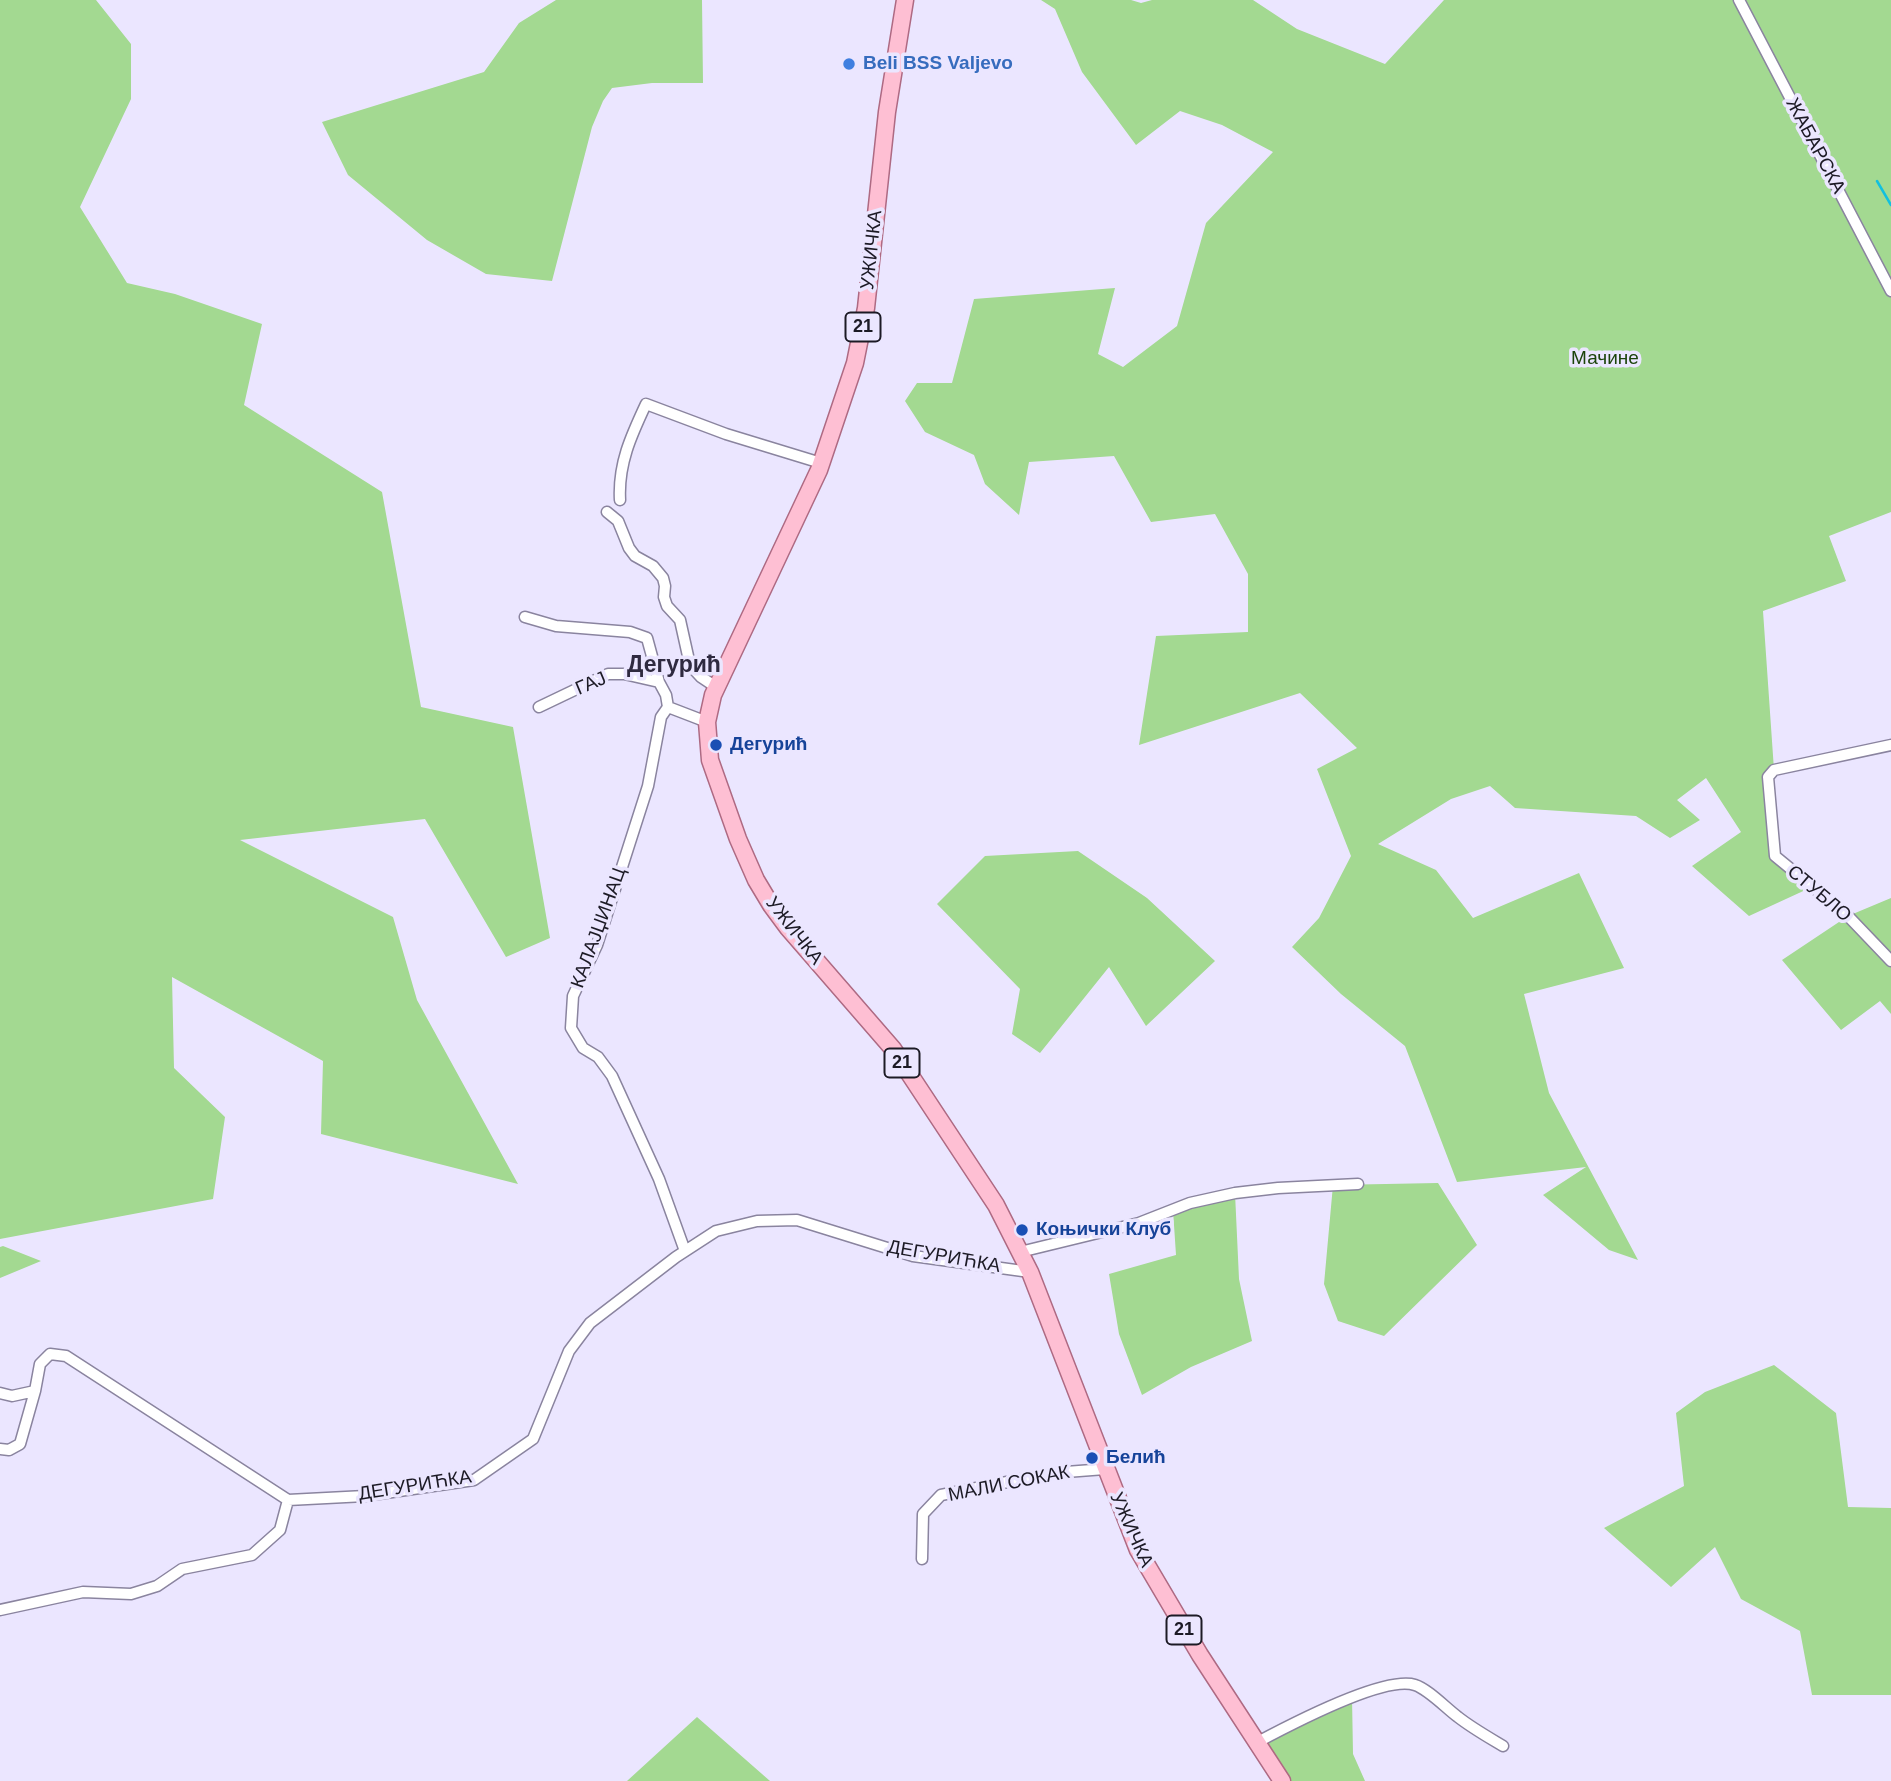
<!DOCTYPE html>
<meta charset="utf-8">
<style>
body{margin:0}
canvas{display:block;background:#ebe6ff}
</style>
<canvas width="1891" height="1781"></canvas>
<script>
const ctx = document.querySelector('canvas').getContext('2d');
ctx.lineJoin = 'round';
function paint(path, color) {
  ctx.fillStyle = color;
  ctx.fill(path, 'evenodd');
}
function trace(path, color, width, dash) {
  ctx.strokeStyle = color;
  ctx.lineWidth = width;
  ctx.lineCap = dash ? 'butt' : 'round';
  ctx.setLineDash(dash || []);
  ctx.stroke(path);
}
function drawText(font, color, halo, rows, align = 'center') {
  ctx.font = font + ' Arial,sans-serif';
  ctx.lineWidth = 7;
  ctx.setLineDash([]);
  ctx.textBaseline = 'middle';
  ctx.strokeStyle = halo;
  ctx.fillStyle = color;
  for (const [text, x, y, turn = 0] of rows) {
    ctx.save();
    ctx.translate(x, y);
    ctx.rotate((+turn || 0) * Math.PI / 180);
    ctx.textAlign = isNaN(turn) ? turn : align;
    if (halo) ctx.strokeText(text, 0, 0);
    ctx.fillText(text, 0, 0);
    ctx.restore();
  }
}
paint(new Path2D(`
 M 0,0 L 96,0 L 131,44 L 131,99 L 80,207 L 127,283 L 175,294 L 262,324 L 244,405 L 382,492 L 421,707 L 513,727 L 550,938 L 506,957 L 425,819 L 240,840 L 393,917 L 417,1000 L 518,1184 L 321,1134 L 323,1061 L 172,977 L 174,1068 L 225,1117 L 213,1199 L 0,1239 Z
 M 556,0 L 702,0 L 703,83 L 652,83 L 612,88 L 603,101 L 592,127 L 552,281 L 486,274 L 427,240 L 348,175 L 322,122 L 484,72 L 519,23 Z
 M 1041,0 L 1131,0 L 1141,3 L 1152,0 L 1253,0 L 1297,29 L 1385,64 L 1444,0 L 1891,0 L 1891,512 L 1829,536 L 1846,581 L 1763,611 L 1774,770 L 1768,778 L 1775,856 L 1812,887 L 1749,916 L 1692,866 L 1741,832 L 1706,778 L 1677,800 L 1700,820 L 1670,838 L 1636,816 L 1515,808 L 1490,786 L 1451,799 L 1378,844 L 1436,870 L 1473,918 L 1579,873 L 1624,968 L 1524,994 L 1549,1093 L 1638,1260 L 1609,1250 L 1543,1195 L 1586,1167 L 1457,1182 L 1405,1046 L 1341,994 L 1292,947 L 1319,918 L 1351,856 L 1317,769 L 1357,748 L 1300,693 L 1139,745 L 1156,636 L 1248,632 L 1248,574 L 1215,514 L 1151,522 L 1114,456 L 1029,462 L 1019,515 L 985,484 L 974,455 L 925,432 L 905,401 L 917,383 L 952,383 L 974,299 L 1115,288 L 1098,354 L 1123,367 L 1177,326 L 1206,223 L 1273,152 L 1222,125 L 1180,111 L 1136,145 L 1082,72 L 1055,9 Z
 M 1078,851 L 1147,898 L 1215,961 L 1146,1026 L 1109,967 L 1040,1053 L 1012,1034 L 1020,989 L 937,904 L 985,856 Z
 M 1891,898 L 1891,1014 L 1880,1001 L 1841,1030 L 1782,960 L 1848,916 Z
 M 1438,1183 L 1477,1245 L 1384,1336 L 1338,1321 L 1324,1284 L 1333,1185 Z
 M 1235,1193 L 1239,1279 L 1252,1341 L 1191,1367 L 1142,1395 L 1119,1334 L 1109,1274 L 1176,1255 L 1173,1210 Z
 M 3,1246 L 41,1261 L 0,1278 L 0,1247 Z
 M 1774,1365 L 1836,1413 L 1848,1507 L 1891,1508 L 1891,1695 L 1812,1695 L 1800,1631 L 1741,1599 L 1715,1547 L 1671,1587 L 1604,1528 L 1684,1486 L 1676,1413 L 1705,1392 Z
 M 1352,1697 L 1353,1754 L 1365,1781 L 1282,1781 L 1256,1743 Z
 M 697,1717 L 770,1781 L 627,1781 Z`), '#a3d991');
trace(new Path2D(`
 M 1877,181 L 1891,205`), '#12c0df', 2.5);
const minor = new Path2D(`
 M 1739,0 L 1891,291
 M 620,500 C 618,464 631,436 646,404 L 726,434 L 821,463
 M 607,512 L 618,521 L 629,548 L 635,556 L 653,566 L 663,578 L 665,586 L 664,597 L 667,606 L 680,620 L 690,665 L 701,677 L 716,687
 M 525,617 L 556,626 L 630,632 L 647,638 L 659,682 L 666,695 L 668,707
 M 539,707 L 608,674 L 624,674 L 659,682
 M 1891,745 L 1774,770 L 1768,777 L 1775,856 L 1848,916 L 1891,961
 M 685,1251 L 659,1179 L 612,1076 L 598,1057 L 583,1048 L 571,1028 L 573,996 L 597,945 L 648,786 L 661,717 L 668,707 L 707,722
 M 1020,1252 L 1139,1223 L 1190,1203 L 1235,1193 L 1278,1188 L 1358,1184
 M 0,1393 L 12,1396 L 35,1391 L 40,1364 L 50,1354 L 66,1356 L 288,1500 L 365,1496 L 474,1480 L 533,1439 L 569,1351 L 590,1323 L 676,1257 L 716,1231 L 757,1221 L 797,1220 L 913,1256 L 1030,1272
 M 0,1449 L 9,1450 L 20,1444 L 35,1391
 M 922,1559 L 923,1514 L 941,1495 L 1053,1473 L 1105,1469
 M 0,1610 L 83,1592 L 131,1594 L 157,1586 L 182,1569 L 252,1555 L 280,1530 L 288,1500
 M 1256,1743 C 1286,1727 1384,1675 1415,1685 C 1428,1689 1447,1709 1458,1717 C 1472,1728 1488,1737 1503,1746`);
const primary = new Path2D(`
 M 905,0 L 887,112 L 866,308 L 855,363 L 819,470 L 713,695 L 707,722 L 710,760 L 738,839 L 756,880 L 771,905 L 788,928 L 893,1049 L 996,1205 L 1030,1272 L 1138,1550 L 1200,1655 L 1282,1781`);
trace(minor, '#8a849f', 13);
trace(primary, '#ae6a83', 19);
trace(minor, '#fff', 10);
trace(primary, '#febfd3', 16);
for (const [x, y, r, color] of [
 [849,64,7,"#3f7fe0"],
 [716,745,7,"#1a4fb4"],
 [1022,1230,7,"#1a4fb4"],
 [1092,1458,7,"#1a4fb4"]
]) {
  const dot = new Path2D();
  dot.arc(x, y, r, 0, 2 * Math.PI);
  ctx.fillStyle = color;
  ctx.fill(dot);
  trace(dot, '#ebe6ff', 2.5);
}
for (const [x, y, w] of [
 [863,327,35],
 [902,1063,35],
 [1184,1630,35]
]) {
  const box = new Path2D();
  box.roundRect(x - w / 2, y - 14.5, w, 29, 5);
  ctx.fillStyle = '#ebe6ff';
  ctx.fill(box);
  trace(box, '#1c1a25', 2);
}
drawText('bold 18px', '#1c1a25', null, [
 ["21",863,327],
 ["21",902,1063],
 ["21",1184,1630]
]);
drawText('bold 19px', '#366cbe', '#ebe6ff', [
 ["Beli BSS Valjevo",863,64]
], 'left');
drawText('19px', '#1c1a25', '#ebe6ff', [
 ["ЖАБАРСКА",1815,146,62],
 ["УЖИЧКА",872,250,-84],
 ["ГАЈ",591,684,-23],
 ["СТУБЛО",1819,894,40],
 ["КАЛАЈЏИНАЦ",599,928,-70],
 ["УЖИЧКА",794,931,52],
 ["ДЕГУРИЋКА",944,1257,10],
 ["МАЛИ СОКАК",1009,1484,-11],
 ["ДЕГУРИЋКА",415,1486,-9],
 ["УЖИЧКА",1131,1530,66]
]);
drawText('19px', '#1c440b', '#ebe6ff', [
 ["Мачине",1605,359]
]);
drawText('bold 19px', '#164399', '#ebe6ff', [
 ["Дегурић",730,745],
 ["Коњички Клуб",1036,1230],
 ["Белић",1106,1458]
], 'left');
drawText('bold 23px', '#2f2a40', '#ebe6ff', [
 ["Дегурић",674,666]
]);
</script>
